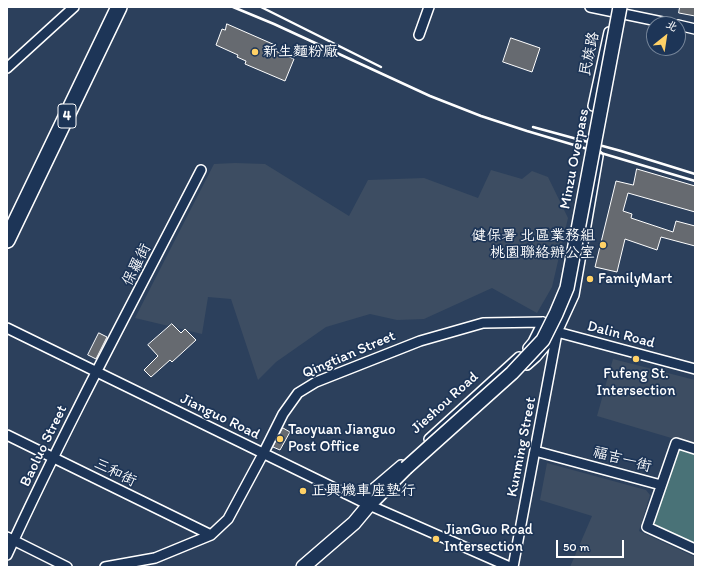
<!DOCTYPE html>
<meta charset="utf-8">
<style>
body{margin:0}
#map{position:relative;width:702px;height:574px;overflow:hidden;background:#2c405c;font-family:Itim,"LXGW WenKai TC",sans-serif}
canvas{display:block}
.frame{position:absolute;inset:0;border:8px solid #fff;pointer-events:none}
.north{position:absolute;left:646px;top:16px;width:40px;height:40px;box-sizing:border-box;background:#1d3557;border:1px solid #77869a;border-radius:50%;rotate:30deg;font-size:11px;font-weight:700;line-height:16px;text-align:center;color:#fff}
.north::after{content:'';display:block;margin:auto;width:14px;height:18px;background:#ffd166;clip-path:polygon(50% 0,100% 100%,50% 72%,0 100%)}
.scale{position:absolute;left:556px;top:540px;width:68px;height:18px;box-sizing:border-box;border:2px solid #fff;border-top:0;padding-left:5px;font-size:12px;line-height:14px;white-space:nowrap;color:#fff;-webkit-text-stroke:3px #1d3557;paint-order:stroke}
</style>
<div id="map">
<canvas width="702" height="574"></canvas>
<div class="frame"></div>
<div class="north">北</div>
<div class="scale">50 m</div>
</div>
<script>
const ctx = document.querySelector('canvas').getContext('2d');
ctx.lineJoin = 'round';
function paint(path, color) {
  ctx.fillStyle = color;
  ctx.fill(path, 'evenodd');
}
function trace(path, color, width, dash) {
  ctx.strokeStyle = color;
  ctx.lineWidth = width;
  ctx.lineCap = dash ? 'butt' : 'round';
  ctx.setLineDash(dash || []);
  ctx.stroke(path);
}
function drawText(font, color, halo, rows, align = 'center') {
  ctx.font = font + ' Itim,"LXGW WenKai TC",sans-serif';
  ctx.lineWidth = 3.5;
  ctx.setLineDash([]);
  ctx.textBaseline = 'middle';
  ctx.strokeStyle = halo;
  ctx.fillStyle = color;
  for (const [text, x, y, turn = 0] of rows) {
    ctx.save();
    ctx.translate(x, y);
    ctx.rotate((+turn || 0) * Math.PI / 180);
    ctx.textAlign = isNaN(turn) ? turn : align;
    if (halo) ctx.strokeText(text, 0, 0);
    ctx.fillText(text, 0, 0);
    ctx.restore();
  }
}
paint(new Path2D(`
 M 235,163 L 265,164 L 349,216 L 368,180 L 424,178 L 478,198 L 491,170 L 522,179 L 532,171 L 548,177 L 568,218 L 552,287 L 537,313 L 492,288 L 424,319 L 397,320 L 370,314 L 326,327 L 276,362 L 258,380 L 231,299 L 208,297 L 202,334 L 135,318 L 214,164 Z
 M 613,359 L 695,380 L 695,445 L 597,416 Z
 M 547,463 L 646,490 L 650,495 L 639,531 L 695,557 L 695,567 L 570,567 L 592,516 L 540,500 Z`), '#3d4d62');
paint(new Path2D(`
 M 678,447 L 695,452 L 695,544 L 651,522 Z`), '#497277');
const building = new Path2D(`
 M 680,7 L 695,7 L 695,16 L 679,13 Z
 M 227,24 L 275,45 L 273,50 L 294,59 L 285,81 L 245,64 L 246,61 L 237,57 L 238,55 L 216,45 L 222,29 L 225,30 Z
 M 511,38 L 540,48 L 532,72 L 503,62 Z
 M 637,169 L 695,186 L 695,212 L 628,193 L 623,211 L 632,214 L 631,218 L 673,232 L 676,221 L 695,226 L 695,246 L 661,237 L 657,250 L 625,239 L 617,272 L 595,267 L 616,181 L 633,185 Z
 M 172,324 L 181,333 L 185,329 L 196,340 L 172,362 L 170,360 L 151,377 L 144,370 L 158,356 L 148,345 Z
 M 99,333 L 107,337 L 96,359 L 88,355 Z
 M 283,428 L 290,432 L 280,450 L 273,447 Z`);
paint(building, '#666a70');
trace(building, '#fff', 1);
const street = new Path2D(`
 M 590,7 L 672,24
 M 678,25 L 695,29
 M 419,35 L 429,7
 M 7,68 L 74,7
 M 593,106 L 609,32
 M 7,328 L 369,505 L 510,567
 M 554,329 L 557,332 L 695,369
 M 528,348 L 533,342 L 543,322
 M 527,365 L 536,357 L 557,332 L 574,295 L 598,156
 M 7,435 L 211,535
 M 429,439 L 519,357
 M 695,449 L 676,443 L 647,527 L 695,549
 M 535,451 L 661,485
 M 360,500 L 401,465
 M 7,537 L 67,567
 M 7,555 C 67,424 135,298 201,170
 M 105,567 L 155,558 L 211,535 L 228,519 L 263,454 L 283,414 L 298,393 L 316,382 L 420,341 L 483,323 L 543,322
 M 513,567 L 557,333`);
const secondary = new Path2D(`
 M 303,567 L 354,523 L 369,505 L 406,468`);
const primary = new Path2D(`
 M 7,240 L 119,7`);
trace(street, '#fff', 12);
trace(secondary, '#fff', 16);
trace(primary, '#fff', 18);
trace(street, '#1d3557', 9);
trace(secondary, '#1d3557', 13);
trace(primary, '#1d3557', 15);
trace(new Path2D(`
 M 233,7 L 274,24 L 430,96 L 481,116 L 527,131 L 695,181
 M 261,7 L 381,67
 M 533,127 L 621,151 L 695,174`), '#fff', 2.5);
const secondaryBridge = new Path2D(`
 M 406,468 L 512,373 L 543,340 L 556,314 L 567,288 L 620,7`);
trace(secondaryBridge, '#fff', 16, []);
trace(secondaryBridge, '#1d3557', 13);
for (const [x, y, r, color] of [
 [255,52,4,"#ffd166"],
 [603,245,4,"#ffd166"],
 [590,279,4,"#ffd166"],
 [636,359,4,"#ffd166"],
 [280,439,4,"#ffd166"],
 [303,491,4,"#ffd166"],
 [436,539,4,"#ffd166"]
]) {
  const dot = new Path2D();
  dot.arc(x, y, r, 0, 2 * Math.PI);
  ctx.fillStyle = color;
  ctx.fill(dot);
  trace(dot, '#1d3557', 1.5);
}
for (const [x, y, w] of [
 [67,116,18]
]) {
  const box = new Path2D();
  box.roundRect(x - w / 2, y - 12, w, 24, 3);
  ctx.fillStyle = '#1d3557';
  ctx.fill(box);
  trace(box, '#fff', 1);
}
drawText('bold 14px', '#fff', null, [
 ["4",67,116]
]);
drawText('15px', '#fff', '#1d3557', [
 ["新生麵粉廠",263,52],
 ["健保署 北區業務組",595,236,"right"],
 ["桃園聯絡辦公室",595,253,"right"],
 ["FamilyMart",598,279],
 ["Fufeng St.",636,374,"center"],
 ["Intersection",636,391,"center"],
 ["Taoyuan Jianguo",288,430],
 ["Post Office",288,447],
 ["正興機車座墊行",311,491],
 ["JianGuo Road",444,530],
 ["Intersection",444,547]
], 'left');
drawText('15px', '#fff', '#1d3557', [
 ["民族路",590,54,-78],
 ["Minzu Overpass",575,159,-79],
 ["保羅街",137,265,-63],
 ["Dalin Road",621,335,15],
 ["Qingtian Street",349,355,-23],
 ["Jieshou Road",445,403,-42],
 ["Jianguo Road",220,417,26],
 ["Baoluo Street",44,446,-64],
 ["Kunming Street",522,447,-79],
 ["福吉一街",622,460,15],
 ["三和街",115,473,26]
]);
</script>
